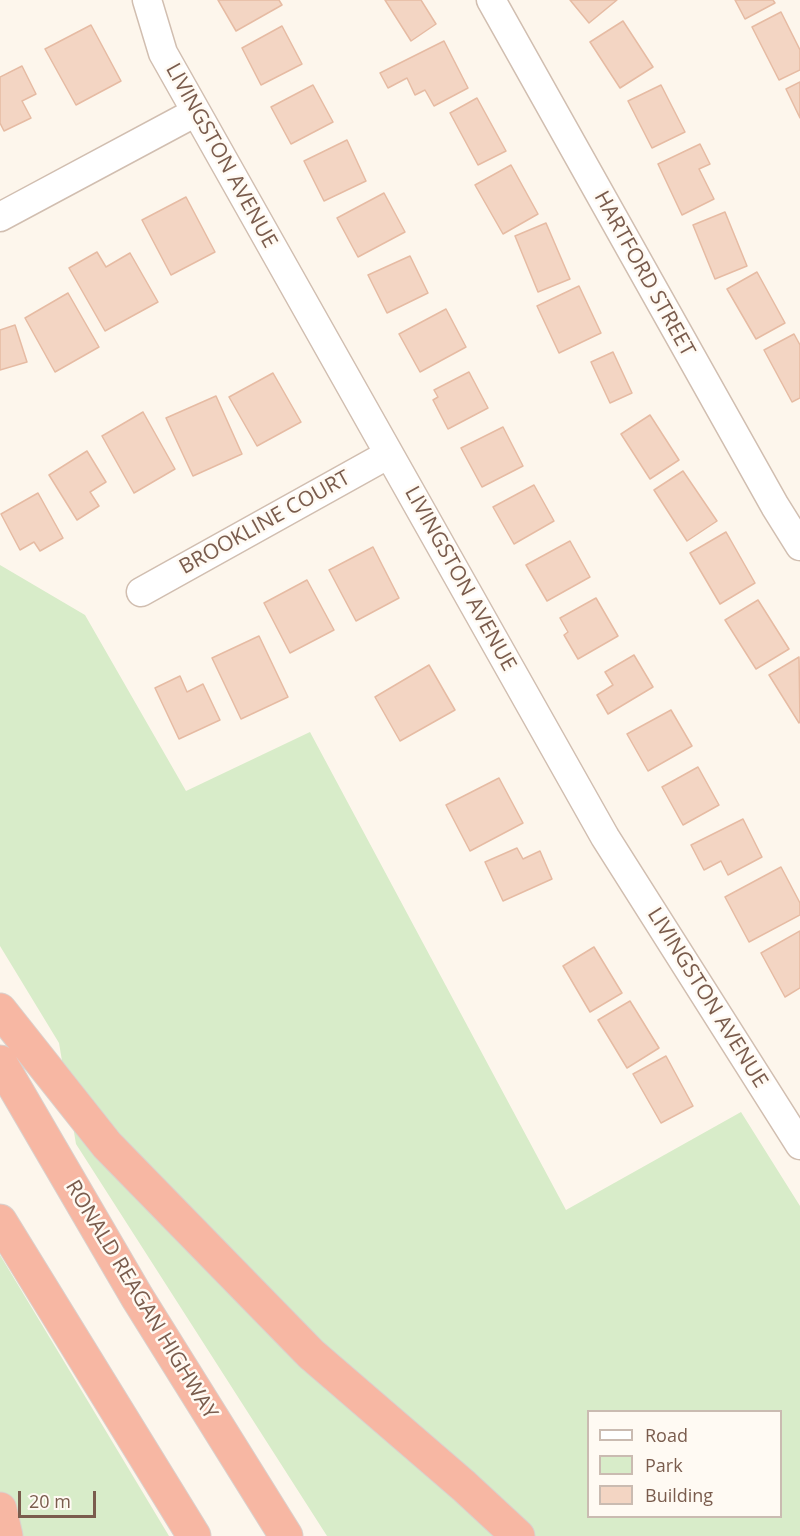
<!DOCTYPE html>
<style>
body{margin:0}
#map{position:relative;width:800px;height:1536px;overflow:hidden;background:#fdf6ec;font-family:"Open Sans",sans-serif}
canvas{display:block}
.legend{position:absolute;left:587px;top:1410px;width:195px;height:108px;box-sizing:border-box;background:#fffaf3;border:2px solid #cabbb1;margin:0;padding:8px 10px;list-style:none;font-size:18px;color:#7a5c4d}
.legend li{display:flex;align-items:center;gap:12px;height:30px}
.legend b{width:30px;border:2px solid #cabbb1}
.scale{position:absolute;left:18px;top:1491px;width:78px;height:27px;box-sizing:border-box;border:3px solid #7a5c4d;border-top:0;padding-left:8px;font-size:18px;line-height:21px;white-space:nowrap;color:#7a5c4d;-webkit-text-stroke:4px #fffaf3;paint-order:stroke}
</style>
<div id="map">
<canvas width="800" height="1536"></canvas>
<ul class="legend">
<li><b style="height:8px;background:#fff"></b>Road</li>
<li><b style="height:16px;background:#d8ecc9"></b>Park</li>
<li><b style="height:16px;background:#f3d5c3"></b>Building</li>
</ul>
<div class="scale">20 m</div>
</div>
<script>
const ctx = document.querySelector('canvas').getContext('2d');
ctx.lineJoin = 'round';
function paint(path, color) {
  ctx.fillStyle = color;
  ctx.fill(path, 'evenodd');
}
function trace(path, color, width, dash) {
  ctx.strokeStyle = color;
  ctx.lineWidth = width;
  ctx.lineCap = dash ? 'butt' : 'round';
  ctx.setLineDash(dash || []);
  ctx.stroke(path);
}
function drawText(font, color, halo, rows, align = 'center') {
  ctx.font = font + ' "Open Sans",sans-serif';
  ctx.lineWidth = 5;
  ctx.setLineDash([]);
  ctx.textBaseline = 'middle';
  ctx.strokeStyle = halo;
  ctx.fillStyle = color;
  for (const [text, x, y, turn = 0] of rows) {
    ctx.save();
    ctx.translate(x, y);
    ctx.rotate((+turn || 0) * Math.PI / 180);
    ctx.textAlign = isNaN(turn) ? turn : align;
    if (halo) ctx.strokeText(text, 0, 0);
    ctx.fillText(text, 0, 0);
    ctx.restore();
  }
}
paint(new Path2D(`
 M 0,565 L 85,615 L 186,791 L 310,732 L 566,1210 L 741,1112 L 800,1206 L 800,1536 L 327,1536 L 76,1144 L 59,1043 L 0,946 ZM 588,1412 L 780,1412 L 780,1516 L 588,1516 Z
 M 0,1255 L 169,1536 L 0,1536 Z`), '#d8ecc9');
const building = new Path2D(`
 M 218,0 L 279,0 L 282,5 L 236,31 Z
 M 385,0 L 421,0 L 436,24 L 411,41 Z
 M 570,0 L 617,0 L 589,23 Z
 M 735,0 L 773,0 L 775,3 L 745,19 Z
 M 781,12 L 800,50 L 800,70 L 779,80 L 752,27 Z
 M 623,21 L 653,67 L 620,88 L 590,42 Z
 M 91,25 L 121,81 L 76,105 L 45,49 Z
 M 282,26 L 302,64 L 261,85 L 242,48 Z
 M 444,41 L 468,88 L 434,106 L 425,90 L 415,95 L 407,78 L 388,88 L 380,73 Z
 M 22,66 L 36,94 L 22,101 L 31,118 L 4,131 L 0,123 L 0,77 Z
 M 800,82 L 800,118 L 786,89 Z
 M 313,85 L 333,122 L 291,144 L 271,107 Z
 M 661,85 L 685,132 L 652,148 L 628,101 Z
 M 477,98 L 506,151 L 478,165 L 450,113 Z
 M 347,140 L 366,181 L 324,201 L 304,161 Z
 M 700,144 L 710,164 L 699,169 L 714,199 L 682,215 L 658,164 Z
 M 511,165 L 538,214 L 503,234 L 475,185 Z
 M 384,193 L 405,232 L 358,257 L 337,218 Z
 M 186,197 L 215,252 L 171,275 L 142,220 Z
 M 725,212 L 747,266 L 715,279 L 693,225 Z
 M 546,223 L 570,279 L 538,292 L 515,236 Z
 M 97,252 L 106,267 L 130,253 L 158,302 L 105,331 L 69,268 Z
 M 410,256 L 428,293 L 387,313 L 368,275 Z
 M 757,272 L 785,323 L 756,339 L 727,289 Z
 M 579,286 L 601,333 L 559,353 L 537,306 Z
 M 68,293 L 99,347 L 55,372 L 25,318 Z
 M 446,309 L 466,347 L 420,372 L 399,334 Z
 M 15,325 L 27,362 L 0,370 L 0,330 Z
 M 794,334 L 800,345 L 800,398 L 792,402 L 764,350 Z
 M 613,352 L 632,393 L 610,403 L 591,362 Z
 M 469,372 L 488,408 L 448,429 L 433,400 L 438,397 L 434,390 Z
 M 273,373 L 301,422 L 257,446 L 229,397 Z
 M 216,396 L 242,454 L 193,476 L 166,418 Z
 M 143,412 L 175,469 L 134,493 L 102,436 Z
 M 650,415 L 679,460 L 650,479 L 621,434 Z
 M 503,427 L 523,466 L 482,487 L 461,448 Z
 M 87,451 L 106,482 L 90,492 L 99,506 L 77,520 L 49,475 Z
 M 683,471 L 717,521 L 687,541 L 654,490 Z
 M 534,485 L 554,521 L 514,544 L 493,507 Z
 M 38,493 L 63,538 L 40,551 L 34,542 L 20,550 L 1,514 Z
 M 726,532 L 755,583 L 720,604 L 690,553 Z
 M 570,541 L 590,577 L 547,601 L 526,565 Z
 M 373,547 L 399,598 L 356,621 L 329,570 Z
 M 307,580 L 334,630 L 290,653 L 264,603 Z
 M 596,598 L 618,636 L 578,659 L 564,635 L 568,632 L 560,618 Z
 M 758,600 L 789,649 L 756,669 L 725,620 Z
 M 259,636 L 288,697 L 241,719 L 212,658 Z
 M 634,655 L 653,687 L 608,714 L 597,695 L 613,685 L 605,672 Z
 M 799,657 L 800,722 L 799,723 L 769,675 Z
 M 429,665 L 455,710 L 400,741 L 375,697 Z
 M 180,676 L 187,692 L 203,684 L 220,720 L 179,739 L 155,688 Z
 M 671,710 L 692,746 L 648,771 L 627,734 Z
 M 698,767 L 719,805 L 683,825 L 662,787 Z
 M 499,778 L 523,823 L 470,851 L 446,805 Z
 M 743,819 L 762,857 L 728,875 L 721,861 L 704,870 L 691,845 Z
 M 517,848 L 523,859 L 540,851 L 552,879 L 503,901 L 485,862 Z
 M 781,867 L 800,903 L 800,915 L 749,942 L 725,897 Z
 M 800,931 L 800,988 L 785,997 L 761,953 Z
 M 594,947 L 622,993 L 590,1012 L 563,966 Z
 M 630,1001 L 659,1048 L 627,1068 L 598,1020 Z
 M 666,1056 L 693,1106 L 661,1123 L 633,1074 Z`);
paint(building, '#f3d5c3');
trace(building, '#e6bba3', 1.5);
const minor = new Path2D(`
 M 147,0 L 163,53 L 605,837 L 800,1145
 M 491,0 L 775,506 L 800,546
 M 0,217 L 196,112
 M 141,592 L 389,454`);
const highway = new Path2D(`
 M 0,1010 L 107,1145 L 311,1354 L 464,1486 L 518,1536
 M 0,1062 L 137,1297 L 286,1536
 M 0,1221 L 194,1536
 M 0,1509 L 6,1536`);
trace(minor, '#d1beb0', 31);
trace(highway, '#dad1cd', 35);
trace(minor, '#fff', 28);
trace(highway, '#f7b7a3', 33);
drawText('21px', '#7a5c4d', '#fffaf3', [
 ["LIVINGSTON AVENUE",221,156,61],
 ["HARTFORD STREET",644,274,61],
 ["BROOKLINE COURT",265,523,-29],
 ["LIVINGSTON AVENUE",460,579,61],
 ["LIVINGSTON AVENUE",707,998,58],
 ["RONALD REAGAN HIGHWAY",141,1300,59]
]);
</script>
